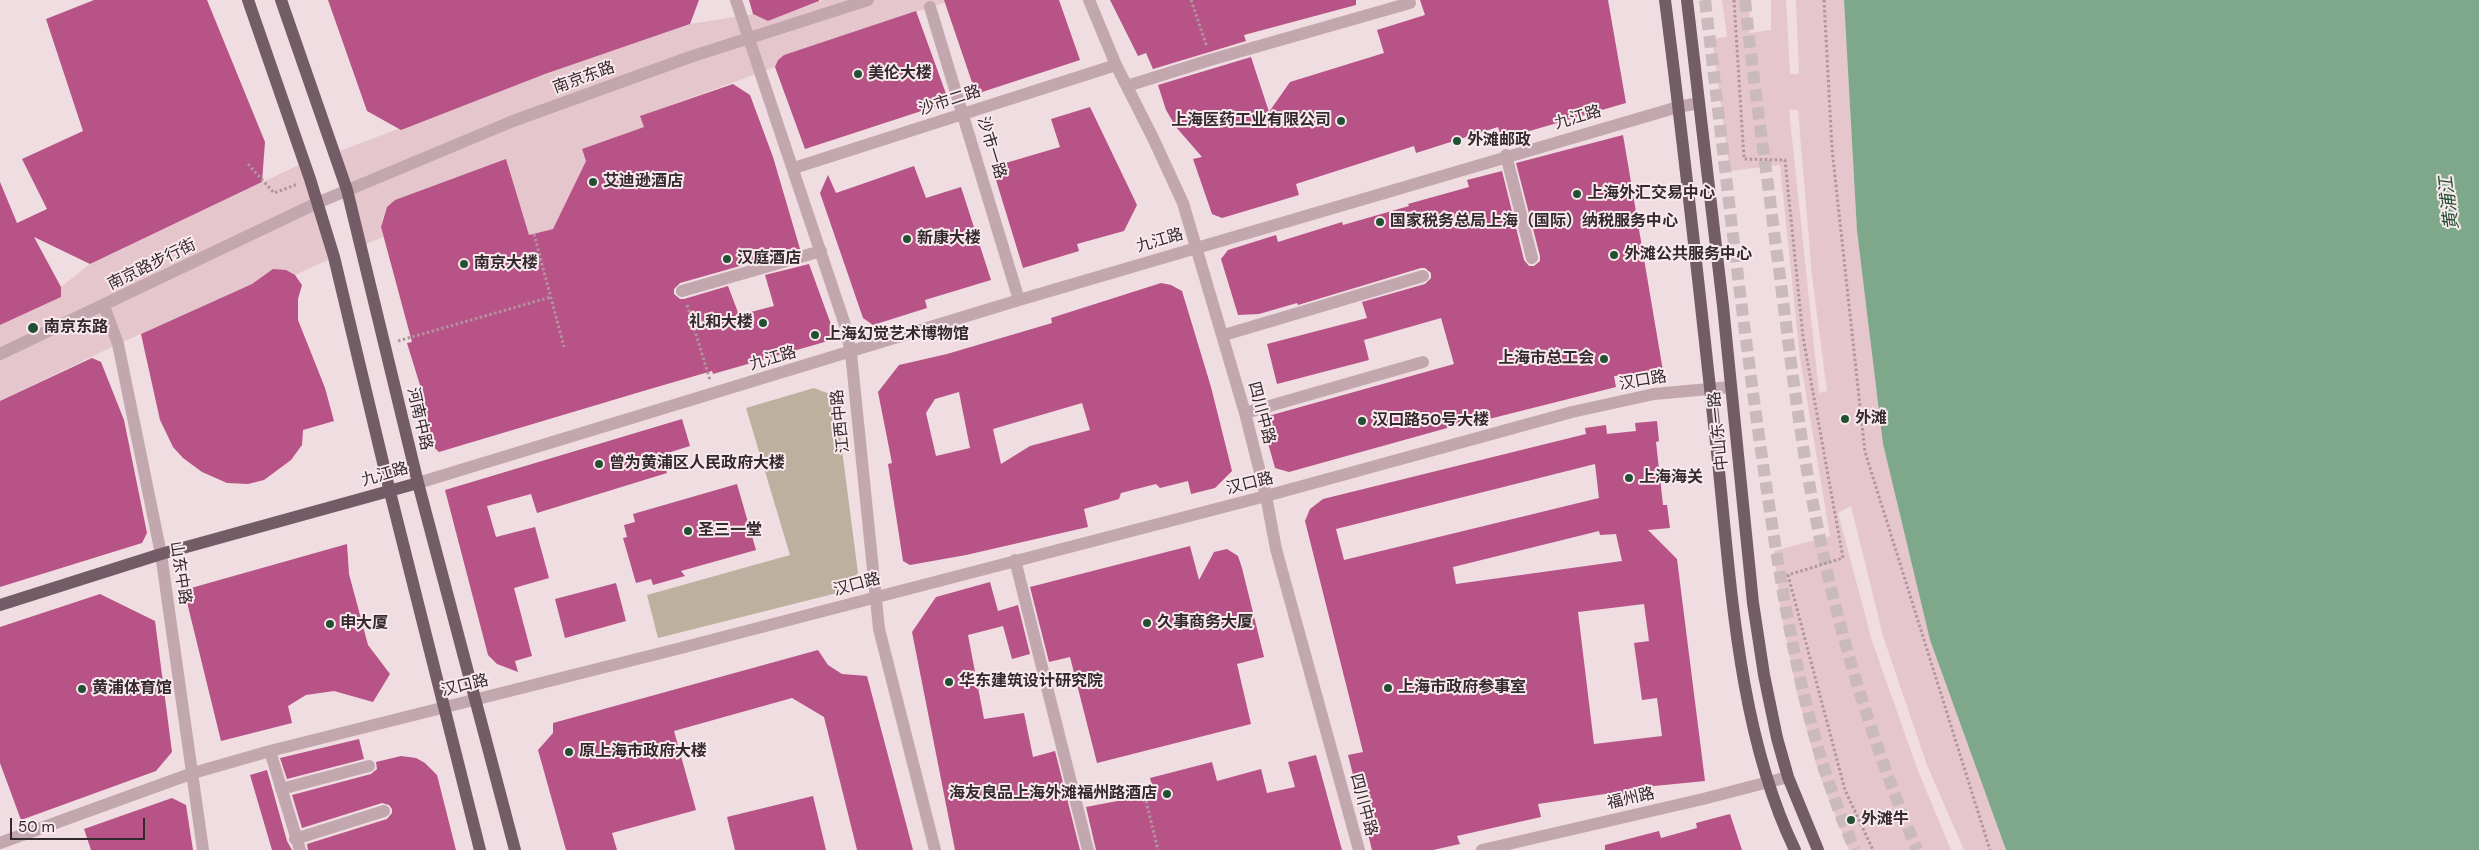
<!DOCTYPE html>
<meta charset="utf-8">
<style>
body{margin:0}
#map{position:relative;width:2479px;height:850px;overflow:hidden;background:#efdde1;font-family:"DM Sans",sans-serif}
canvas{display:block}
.scale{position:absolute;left:10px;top:818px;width:135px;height:22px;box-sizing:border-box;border:2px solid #34292e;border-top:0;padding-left:6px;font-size:15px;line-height:18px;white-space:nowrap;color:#34292e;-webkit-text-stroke:4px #f7e9ec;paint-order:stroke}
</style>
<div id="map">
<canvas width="2479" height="850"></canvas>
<div class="scale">50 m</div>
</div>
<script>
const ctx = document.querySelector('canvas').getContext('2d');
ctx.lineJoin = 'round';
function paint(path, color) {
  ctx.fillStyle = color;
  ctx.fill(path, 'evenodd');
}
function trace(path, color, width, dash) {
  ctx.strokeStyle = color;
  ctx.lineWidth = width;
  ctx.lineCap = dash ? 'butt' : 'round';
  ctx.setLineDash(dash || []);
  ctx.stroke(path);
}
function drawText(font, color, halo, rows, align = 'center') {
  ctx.font = font + ' "DM Sans","Noto Sans SC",sans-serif';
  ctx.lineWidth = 4;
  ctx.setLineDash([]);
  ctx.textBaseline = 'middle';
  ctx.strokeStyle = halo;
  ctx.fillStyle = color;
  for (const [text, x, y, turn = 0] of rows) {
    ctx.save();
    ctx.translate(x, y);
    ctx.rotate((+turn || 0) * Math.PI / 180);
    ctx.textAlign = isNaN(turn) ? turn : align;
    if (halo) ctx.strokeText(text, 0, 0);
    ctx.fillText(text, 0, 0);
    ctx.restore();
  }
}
paint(new Path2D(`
 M 814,388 L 835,396 L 858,573 L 845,591 L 658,638 L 647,595 L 790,555 L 746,408 Z`), '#bcb09f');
paint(new Path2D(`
 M 823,0 L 952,0 L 784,55 L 778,60 L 775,67 L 641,116 L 644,127 L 582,149 L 586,161 L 553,229 L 529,235 L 506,160 L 395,200 L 387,207 L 383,217 L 381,227 L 383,237 L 361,246 L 334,153 L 545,74 L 690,24 L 753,14 L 768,21 Z
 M 1722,0 L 1749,0 L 1750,33 L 1771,30 L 1771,0 L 1786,0 L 1790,74 L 1799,74 L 1796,0 L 1844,0 L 1857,231 L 1883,444 L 1930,640 L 2006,850 L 1964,850 L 1927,765 L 1883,636 L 1851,506 L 1838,513 L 1872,641 L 1918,771 L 1951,850 L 1849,850 L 1818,771 L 1796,689 L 1780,606 L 1774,551 L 1830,536 L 1800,358 L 1780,165 L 1730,171 L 1712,39 L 1727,37 ZM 1789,110 L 1798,110 L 1812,276 L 1827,391 L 1819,393 Z
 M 305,162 L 334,257 L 295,275 L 252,284 L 118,344 L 0,401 L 0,325 L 61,297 L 61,287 L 90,264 Z`), '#e5c6cc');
paint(new Path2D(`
 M 1844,0 L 2479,0 L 2479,850 L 2006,850 L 1930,640 L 1883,444 L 1857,231 Z`), '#7fa88b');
paint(new Path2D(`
 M 94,0 L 207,0 L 265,142 L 262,182 L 90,264 L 34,237 L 61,287 L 61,297 L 0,325 L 0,182 L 17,223 L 47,209 L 22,159 L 83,131 L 46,19 Z
 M 328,0 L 699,0 L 690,24 L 545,74 L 401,130 L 367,111 Z
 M 749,0 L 819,0 L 819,1 L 768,21 L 753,14 Z
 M 944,0 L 1059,0 L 1080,60 L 976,94 Z
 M 1110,0 L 1356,0 L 1356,5 L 1244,35 L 1246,41 L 1153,69 L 1146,53 L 1138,56 Z
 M 1420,0 L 1608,0 L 1626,103 L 1502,139 L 1498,127 L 1416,153 L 1414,146 L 1296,184 L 1299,195 L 1222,218 L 1212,214 L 1193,159 L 1202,157 L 1176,127 L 1166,110 L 1158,85 L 1251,57 L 1269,112 L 1290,82 L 1384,53 L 1377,30 L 1425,15 Z
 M 916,11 L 949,102 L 805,149 L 775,67 L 778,60 L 784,55 Z
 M 733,84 L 750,95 L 773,157 L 800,249 L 680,283 L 674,289 L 674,294 L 680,299 L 684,299 L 728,286 L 739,315 L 774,306 L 765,275 L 809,264 L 833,330 L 828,341 L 713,374 L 712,371 L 650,389 L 439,452 L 429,443 L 421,427 L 423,395 L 407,343 L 412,342 L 381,227 L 387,207 L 395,200 L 506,159 L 529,235 L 553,229 L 586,161 L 582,149 L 644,127 L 640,116 Z
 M 1090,107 L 1137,205 L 1124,231 L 1077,244 L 1079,251 L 1023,268 L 992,167 L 1060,147 L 1051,119 Z
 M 1623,135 L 1663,371 L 1614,376 L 1616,387 L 1477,422 L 1476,420 L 1289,472 L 1275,468 L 1261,418 L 1454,364 L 1441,318 L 1364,340 L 1369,360 L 1277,384 L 1267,344 L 1367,318 L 1362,302 L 1425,284 L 1431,278 L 1431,273 L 1425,268 L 1421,268 L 1298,305 L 1297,303 L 1259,314 L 1238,315 L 1221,259 L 1228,250 L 1276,235 L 1278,242 L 1342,222 L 1343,225 L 1409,206 L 1408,204 L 1469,187 L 1467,180 L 1502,171 L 1524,260 L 1529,266 L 1534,266 L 1540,261 L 1540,256 L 1516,163 Z
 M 914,166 L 926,198 L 961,187 L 991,280 L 925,300 L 927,308 L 873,325 L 863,318 L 820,193 L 828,175 L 836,193 Z
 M 273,269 L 286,270 L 295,275 L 302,285 L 298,299 L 298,320 L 325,388 L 334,421 L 303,430 L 302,445 L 291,460 L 264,480 L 248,484 L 227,483 L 202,472 L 183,458 L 173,447 L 160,420 L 141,334 L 252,284 Z
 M 1161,283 L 1171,285 L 1182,291 L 1211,387 L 1232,471 L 1215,488 L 1191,494 L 1188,481 L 1160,488 L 1156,484 L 1121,493 L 1119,499 L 1084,509 L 1088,527 L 966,555 L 910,565 L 903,561 L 888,464 L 892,463 L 878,392 L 899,365 L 947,354 L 1052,323 L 1051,318 ZM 959,392 L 970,448 L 936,456 L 926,413 L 935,399 ZM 1082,403 L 1090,430 L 1030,446 L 1001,464 L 993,429 Z
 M 92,358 L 101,362 L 124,420 L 147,533 L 142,543 L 0,587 L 0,401 Z
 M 682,419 L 690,446 L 661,455 L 667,473 L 537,513 L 531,494 L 487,506 L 496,537 L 535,527 L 549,578 L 514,588 L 532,656 L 515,661 L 518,672 L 497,664 L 488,655 L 445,490 Z
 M 1657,421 L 1659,441 L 1656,442 L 1663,505 L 1667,505 L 1670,528 L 1648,530 L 1677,559 L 1705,781 L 1644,787 L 1643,794 L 1617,797 L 1618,792 L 1538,804 L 1541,817 L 1457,836 L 1460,844 L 1433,850 L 1372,850 L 1348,755 L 1363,752 L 1305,521 L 1310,509 L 1323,499 L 1586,434 L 1585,428 L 1606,425 L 1607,434 L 1636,431 L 1635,423 ZM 1595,464 L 1599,498 L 1344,560 L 1336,529 ZM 1599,531 L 1600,535 L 1616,534 L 1622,561 L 1456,584 L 1453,567 ZM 1644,604 L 1649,641 L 1634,643 L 1642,700 L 1657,698 L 1662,736 L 1594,744 L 1578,612 Z
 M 737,484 L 756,550 L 681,571 L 685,576 L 653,585 L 651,579 L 636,583 L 623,538 L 627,537 L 624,525 L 635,522 L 633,514 Z
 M 347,544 L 349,574 L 368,645 L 390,674 L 373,702 L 334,691 L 306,695 L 288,706 L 292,723 L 221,741 L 184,590 Z
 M 1190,546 L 1199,580 L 1214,552 L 1227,549 L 1238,556 L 1242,568 L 1264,657 L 1237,664 L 1251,724 L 1097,763 L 1070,657 L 1049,662 L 1030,587 Z
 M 990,582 L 998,611 L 1018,605 L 1030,654 L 1012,659 L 1003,626 L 968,635 L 984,719 L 1024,713 L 1033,757 L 1055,751 L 1080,850 L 955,850 L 912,632 L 936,597 Z
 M 616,583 L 626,621 L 565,638 L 555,599 Z
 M 100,594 L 155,621 L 172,752 L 156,771 L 21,820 L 0,763 L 0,627 Z
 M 818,650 L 828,665 L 842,674 L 867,676 L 913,850 L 857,850 L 824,717 L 792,698 L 674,731 L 696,810 L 612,833 L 617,850 L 566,850 L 538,750 L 553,733 L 553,723 Z
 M 359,739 L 364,759 L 287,779 L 280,758 Z
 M 1316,755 L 1342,850 L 1096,850 L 1086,807 L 1154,794 L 1150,778 L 1212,762 L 1217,781 L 1261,769 L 1267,793 L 1295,787 L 1288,762 Z
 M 401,756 L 416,758 L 425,763 L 437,775 L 456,850 L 308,850 L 307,844 L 387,819 L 392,813 L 392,809 L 389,805 L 382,803 L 302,828 L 292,795 L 371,774 L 377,769 L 376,762 Z
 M 267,770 L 287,841 L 292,850 L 272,850 L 250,775 Z
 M 813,796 L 826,850 L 735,850 L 727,817 Z
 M 172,798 L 186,805 L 193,850 L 91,850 L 84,829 Z
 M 1730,814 L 1742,850 L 1605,850 L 1605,845 L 1659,831 L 1661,838 L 1697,828 L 1696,823 Z`), '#b75386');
trace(new Path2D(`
 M 1705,0 C 1724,157 1741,314 1764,471 C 1783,599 1802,730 1855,850
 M 1745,0 C 1753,80 1765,159 1775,239 C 1788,335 1798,433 1818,529 C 1840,639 1874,747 1917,850`), '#cab9bd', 12, [12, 6]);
trace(new Path2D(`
 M 1191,0 L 1207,47
 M 1734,0 L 1744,159 L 1785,160 L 1803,337 L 1843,558 L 1788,575 L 1845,790 L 1873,850
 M 1824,0 L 1832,149 L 1865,452 L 1990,850
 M 248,164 L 274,193 L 298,184
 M 534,234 L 564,347
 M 687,305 L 710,380
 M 398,341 L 551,297
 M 1146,801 L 1158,850`), '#b1959e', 3, [2.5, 2.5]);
trace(new Path2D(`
 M 736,0 L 845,325 L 851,353 L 879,629 L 935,850
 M 1089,0 L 1116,65 L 1153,138 L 1183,203 L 1245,413 L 1266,496 L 1276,549 L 1359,850
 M 930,7 L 1019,300
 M 1127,86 L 1210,60 L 1410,3
 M 1506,155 L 1532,258
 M 794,168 L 1116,65
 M 682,291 L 821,251
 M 104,306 L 118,344 L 161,554 L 203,850
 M 1224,335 L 1423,276
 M 0,354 L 317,203 L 513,121 L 690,57 L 868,0
 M 1245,413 L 1423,362
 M 418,483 L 1019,300 L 1678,107 L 1699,103
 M 1015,560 L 1088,850
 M 270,751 L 300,850
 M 281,789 L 369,766
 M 295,839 L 384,811
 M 0,843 L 193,773 L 270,751 L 677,649 L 1266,496 L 1572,412 L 1654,394 L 1731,387
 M 1482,850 L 1703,799 L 1788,777`), '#c3a7af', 12);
trace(new Path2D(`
 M 248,0 L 310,179 L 334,257 L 390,492 L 480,850
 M 281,0 L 347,190 L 418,483 L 515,850
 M 1665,0 C 1685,153 1701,307 1718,461 C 1731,587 1739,735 1795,850
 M 1687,0 L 1723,306 L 1753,603 L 1764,675 L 1777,738 L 1788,777 L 1818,850
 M 0,605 L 161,554 L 418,483`), '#745c66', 12);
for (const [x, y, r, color] of [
 [858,74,5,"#235032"],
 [1341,121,5,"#235032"],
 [1457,141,5,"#235032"],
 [593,182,5,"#235032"],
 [1577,194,5,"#235032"],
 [1380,222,5,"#235032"],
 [907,239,5,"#235032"],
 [1614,255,5,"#235032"],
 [727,259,5,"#235032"],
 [464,264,5,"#235032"],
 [763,323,5,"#235032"],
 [33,328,6,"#235032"],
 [815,335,5,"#235032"],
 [1604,359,5,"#235032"],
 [1845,419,5,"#235032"],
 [1362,421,5,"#235032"],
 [599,464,5,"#235032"],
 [1629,478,5,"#235032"],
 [688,531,5,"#235032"],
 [1147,623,5,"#235032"],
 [330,624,5,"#235032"],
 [949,682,5,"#235032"],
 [1388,688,5,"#235032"],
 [82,689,5,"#235032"],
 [569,752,5,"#235032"],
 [1167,794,5,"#235032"],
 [1851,820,5,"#235032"]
]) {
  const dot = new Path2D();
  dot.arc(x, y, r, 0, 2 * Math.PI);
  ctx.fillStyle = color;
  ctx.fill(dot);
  trace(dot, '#f7e9ec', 2);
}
drawText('bold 16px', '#34292e', '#f7e9ec', [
 ["美伦大楼",868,74],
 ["上海医药工业有限公司",1331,121,"right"],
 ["外滩邮政",1467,141],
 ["艾迪逊酒店",603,182],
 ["上海外汇交易中心",1587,194],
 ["国家税务总局上海（国际）纳税服务中心",1390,222],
 ["新康大楼",917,239],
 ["外滩公共服务中心",1624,255],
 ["汉庭酒店",737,259],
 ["南京大楼",474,264],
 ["礼和大楼",753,323,"right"],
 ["南京东路",44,328],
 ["上海幻觉艺术博物馆",825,335],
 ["上海市总工会",1594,359,"right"],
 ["外滩",1855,419],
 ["汉口路50号大楼",1372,421],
 ["曾为黄浦区人民政府大楼",609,464],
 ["上海海关",1639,478],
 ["圣三一堂",698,531],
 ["久事商务大厦",1157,623],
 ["申大厦",340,624],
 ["华东建筑设计研究院",959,682],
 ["上海市政府参事室",1398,688],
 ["黄浦体育馆",92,689],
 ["原上海市政府大楼",579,752],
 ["海友良品上海外滩福州路酒店",1157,794,"right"],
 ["外滩牛",1861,820]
], 'left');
drawText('16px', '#34292e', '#f7e9ec', [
 ["南京东路",584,78,-20],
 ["沙市二路",950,101,-18],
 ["九江路",1578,118,-16],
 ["沙市一路",991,148,73],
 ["九江路",1160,241,-16],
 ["南京路步行街",152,265,-26],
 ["九江路",773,359,-16],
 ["汉口路",1643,381,-10],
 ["四川中路",1261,413,75],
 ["河南中路",419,419,77],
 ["江西中路",841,421,-96],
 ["中山东一路",1719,431,-96],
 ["九江路",385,475,-16],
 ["汉口路",1250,484,-14],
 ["山东中路",180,573,81],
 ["汉口路",857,585,-15],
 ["汉口路",465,686,-14],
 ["福州路",1631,799,-13],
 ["四川中路",1363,805,75]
]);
drawText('italic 18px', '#235032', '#f7e9ec', [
 ["黄浦江",2450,203,-97]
]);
</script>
